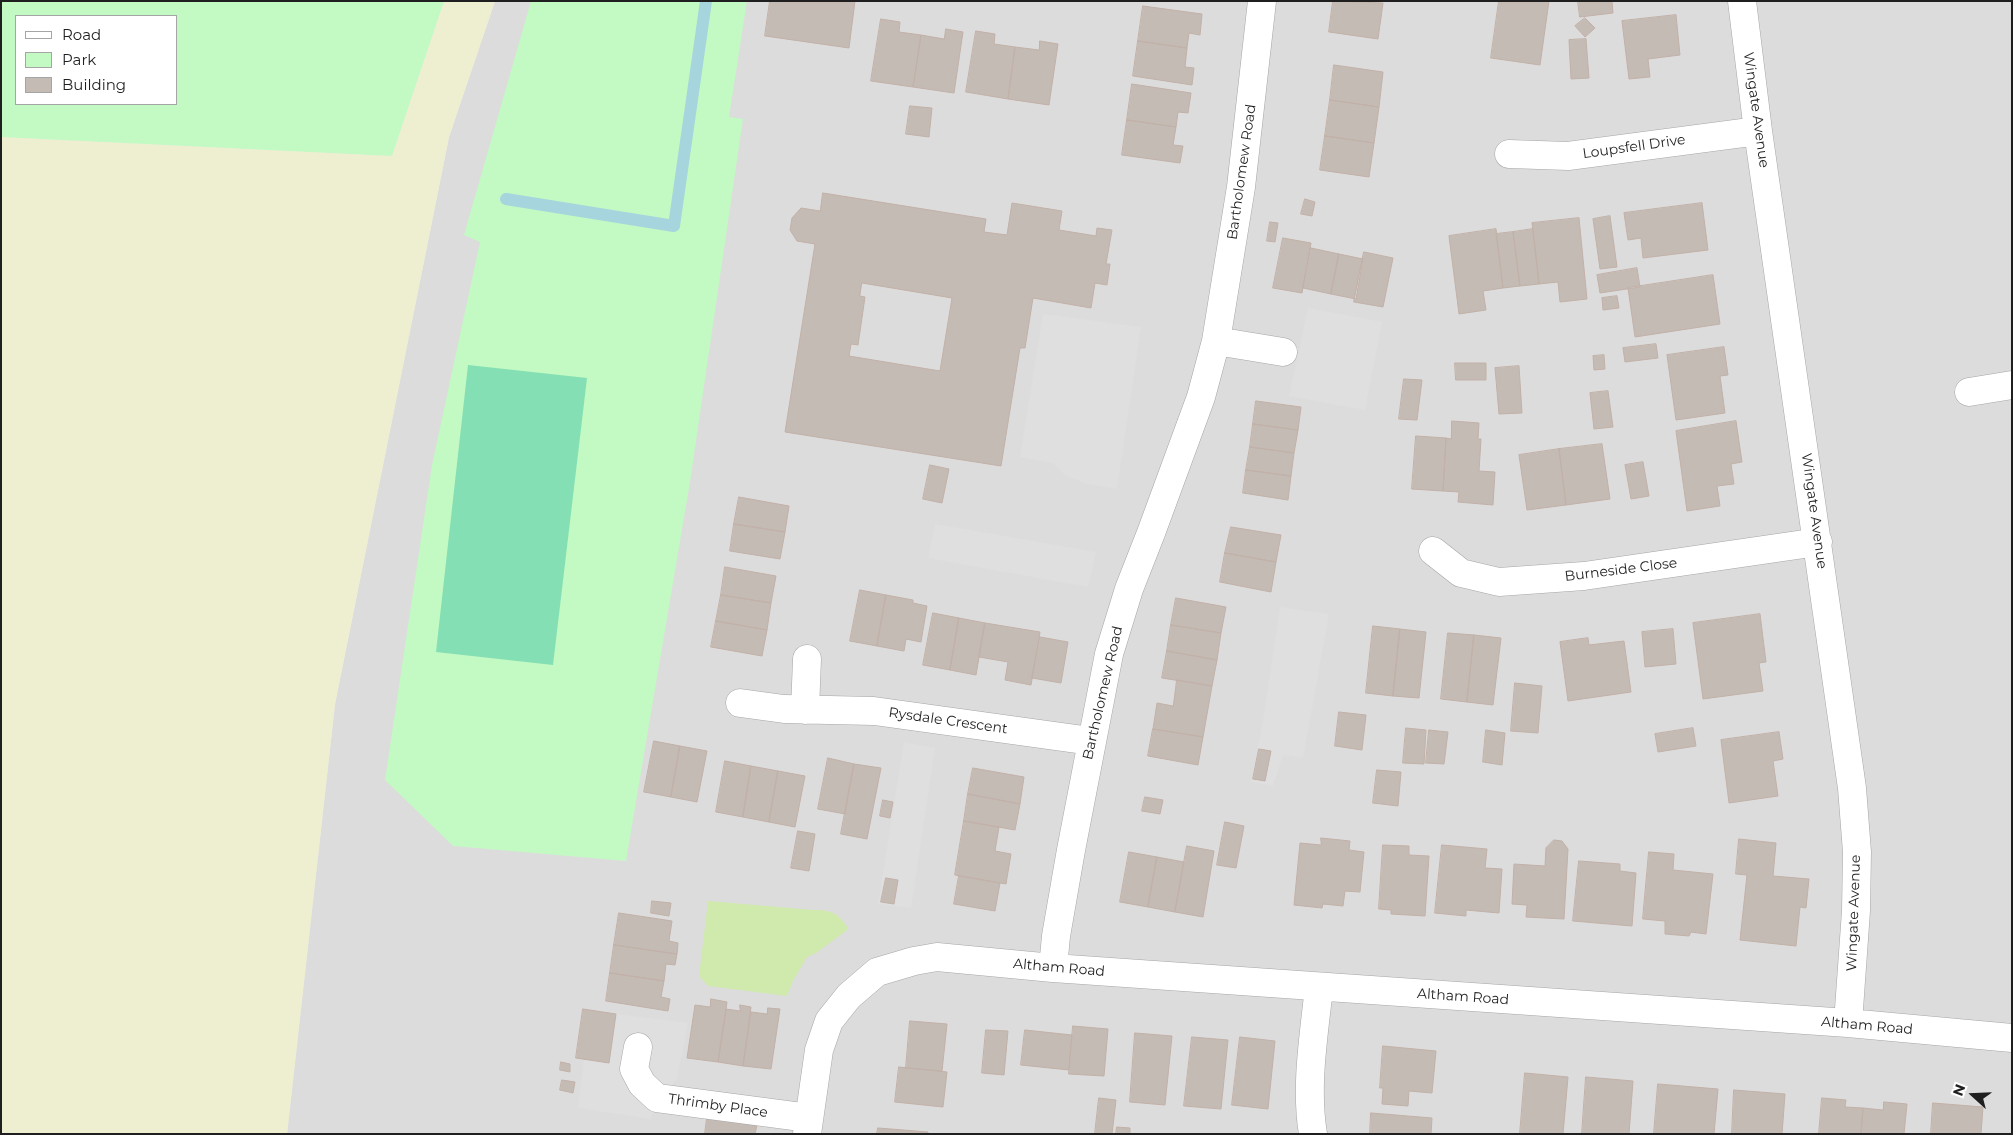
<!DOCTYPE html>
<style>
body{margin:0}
#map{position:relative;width:2013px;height:1135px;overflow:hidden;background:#f0ece6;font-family:Montserrat,sans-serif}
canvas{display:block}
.frame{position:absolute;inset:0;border:2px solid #1f1f1f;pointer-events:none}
.legend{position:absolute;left:15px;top:15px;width:162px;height:90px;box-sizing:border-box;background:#fff;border:1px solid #a5a5a5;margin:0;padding:6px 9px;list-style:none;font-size:15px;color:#1f1f1f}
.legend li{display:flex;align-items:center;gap:10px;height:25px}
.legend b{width:25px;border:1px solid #a5a5a5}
.north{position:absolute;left:1948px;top:1070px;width:50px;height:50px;-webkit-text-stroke:4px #fff;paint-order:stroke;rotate:290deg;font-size:14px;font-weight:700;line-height:20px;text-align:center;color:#1f1f1f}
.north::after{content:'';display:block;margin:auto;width:18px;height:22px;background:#1f1f1f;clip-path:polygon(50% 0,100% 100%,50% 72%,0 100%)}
</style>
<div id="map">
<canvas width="2013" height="1135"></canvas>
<div class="frame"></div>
<ul class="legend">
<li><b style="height:6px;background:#fff"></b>Road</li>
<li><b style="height:14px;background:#c3f9c3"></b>Park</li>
<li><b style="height:14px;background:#c5bbb5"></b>Building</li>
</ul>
<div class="north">N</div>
</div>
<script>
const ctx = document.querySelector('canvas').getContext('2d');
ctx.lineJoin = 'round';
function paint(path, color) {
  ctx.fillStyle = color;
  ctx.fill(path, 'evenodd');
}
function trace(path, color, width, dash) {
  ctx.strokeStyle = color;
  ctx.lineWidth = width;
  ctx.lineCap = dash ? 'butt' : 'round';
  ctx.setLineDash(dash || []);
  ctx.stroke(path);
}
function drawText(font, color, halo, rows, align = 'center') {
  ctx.font = font + ' Montserrat,sans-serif';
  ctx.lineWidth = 4;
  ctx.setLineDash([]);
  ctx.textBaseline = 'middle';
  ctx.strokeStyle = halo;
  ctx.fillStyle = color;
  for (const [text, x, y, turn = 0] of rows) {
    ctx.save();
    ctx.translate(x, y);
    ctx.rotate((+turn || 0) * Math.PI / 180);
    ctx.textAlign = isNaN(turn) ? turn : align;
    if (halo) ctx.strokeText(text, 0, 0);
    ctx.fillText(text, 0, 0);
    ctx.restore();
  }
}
paint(new Path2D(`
 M 495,1 L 2012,1 L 2012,1134 L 287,1134 L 335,704 L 449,137 Z`), '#dddcdc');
paint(new Path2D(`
 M 444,1 L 495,1 L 449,137 L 335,704 L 287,1134 L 1,1134 L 1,137 L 392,156 Z`), '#eeeed1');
paint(new Path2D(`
 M 708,901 L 813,910 C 830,910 838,912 848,928 L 846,931 L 816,953 L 807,957 L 793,981 L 787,996 L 708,986 L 699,976 Z`), '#cfeaac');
paint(new Path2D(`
 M 1,1 L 444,1 L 392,156 L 1,137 ZM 16,16 L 176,16 L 176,104 L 16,104 Z
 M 531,1 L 747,1 L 729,117 L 743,119 L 690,482 L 626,861 L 453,846 L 385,780 L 432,465 L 480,242 L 464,235 Z`), '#c3f9c3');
paint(new Path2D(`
 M 468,365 L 587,378 L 553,665 L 436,652 Z`), '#84dfb4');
paint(new Path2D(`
 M 1308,308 L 1382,322 L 1365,410 L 1289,396 Z
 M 1043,314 L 1141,327 L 1117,489 L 1087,484 L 1065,475 L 1053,463 L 1020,457 Z
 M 935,524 L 1096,552 L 1088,587 L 928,558 Z
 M 1280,607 L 1329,614 L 1303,758 L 1283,755 L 1273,786 L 1251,782 L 1263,721 Z
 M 904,742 L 935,748 L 911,908 L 878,904 Z
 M 616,1014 L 688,1023 L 677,1079 L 653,1109 L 651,1119 L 578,1108 L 584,1059 L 609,1063 Z`), '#dfdfdf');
trace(new Path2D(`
 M 506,199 L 674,226 L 706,1`), '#a6d5dd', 12);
const building = new Path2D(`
 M 770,1 L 855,1 L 849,48 L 765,36 Z
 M 1333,1 L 1383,3 L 1378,39 L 1329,32 Z
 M 1499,1 L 1549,1 L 1540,65 L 1491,58 Z
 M 1578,1 L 1612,1 L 1613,13 L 1580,17 Z
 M 1143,6 L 1202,14 L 1200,35 L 1189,33 L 1187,48 L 1138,41 Z
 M 1676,15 L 1680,55 L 1648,59 L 1650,77 L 1629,79 L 1622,21 Z
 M 1585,18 L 1595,28 L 1585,37 L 1575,26 Z
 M 881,19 L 900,22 L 899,32 L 921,35 L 913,87 L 871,81 Z
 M 946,29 L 963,32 L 954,93 L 913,87 L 921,35 L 944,39 Z
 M 976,31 L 995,34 L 994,44 L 1015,47 L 1008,99 L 966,92 Z
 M 1586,39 L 1589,78 L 1571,79 L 1569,40 Z
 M 1040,41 L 1058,44 L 1049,105 L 1008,99 L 1015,47 L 1039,50 Z
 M 1138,41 L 1187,48 L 1185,67 L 1194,68 L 1192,85 L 1133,76 Z
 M 1334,65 L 1383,72 L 1379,107 L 1330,100 Z
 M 1132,84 L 1191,93 L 1188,113 L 1178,112 L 1176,127 L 1127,120 Z
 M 1330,100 L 1379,107 L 1374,143 L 1325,136 Z
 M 910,106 L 932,108 L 929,137 L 906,134 Z
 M 1127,120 L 1176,127 L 1173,145 L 1183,146 L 1180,163 L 1122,155 Z
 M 1325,136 L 1374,143 L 1369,177 L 1320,170 Z
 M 823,193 L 986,219 L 984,232 L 1007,235 L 1012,203 L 1062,211 L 1059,230 L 1096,236 L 1097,228 L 1112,230 L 1106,264 L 1110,264 L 1107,285 L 1095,283 L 1091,308 L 1033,298 L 1025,348 L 1020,348 L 1001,466 L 785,432 L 815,244 L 797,241 L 790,230 L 792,218 L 801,208 L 820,211 ZM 862,283 L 952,298 L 940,371 L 849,356 L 851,344 L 858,345 L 865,297 L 860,296 Z
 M 1305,199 L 1315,202 L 1312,216 L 1301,214 Z
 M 1702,203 L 1708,250 L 1643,258 L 1641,238 L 1628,240 L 1624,213 Z
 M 1610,216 L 1617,267 L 1600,269 L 1593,219 Z
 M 1579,218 L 1587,299 L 1560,302 L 1558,282 L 1539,284 L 1532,223 Z
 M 1270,222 L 1278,223 L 1275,242 L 1267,241 Z
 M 1496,229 L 1503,288 L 1483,291 L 1486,310 L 1459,314 L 1449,236 Z
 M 1533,229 L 1539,284 L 1520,286 L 1513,232 Z
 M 1513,232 L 1520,286 L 1503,288 L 1496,234 Z
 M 1283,238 L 1311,243 L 1302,293 L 1273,288 Z
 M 1311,248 L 1339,254 L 1331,294 L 1303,288 Z
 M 1364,252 L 1393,258 L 1383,307 L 1354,302 Z
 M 1339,254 L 1363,259 L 1356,299 L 1331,294 Z
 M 1637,268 L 1640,287 L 1600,293 L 1597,275 Z
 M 1713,275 L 1720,324 L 1635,337 L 1628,288 Z
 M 1617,296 L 1619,308 L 1603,310 L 1602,298 Z
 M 1656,344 L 1658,358 L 1625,362 L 1623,348 Z
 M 1724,347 L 1728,375 L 1720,376 L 1725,413 L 1676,420 L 1667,355 Z
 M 1604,355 L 1605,369 L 1594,370 L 1593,356 Z
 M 1455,363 L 1486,363 L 1486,380 L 1456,380 Z
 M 1519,366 L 1522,413 L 1499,414 L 1495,368 Z
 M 1404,379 L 1422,380 L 1417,420 L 1399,419 Z
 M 1608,391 L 1613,427 L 1594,429 L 1590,393 Z
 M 1256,401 L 1301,407 L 1298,430 L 1253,424 Z
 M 1452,421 L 1479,423 L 1478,439 L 1481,439 L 1479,471 L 1495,472 L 1493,505 L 1458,502 L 1459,492 L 1443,491 L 1446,438 L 1451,439 Z
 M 1736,421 L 1742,462 L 1731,464 L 1734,484 L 1717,486 L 1720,506 L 1687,511 L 1676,431 Z
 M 1253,424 L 1298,430 L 1294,453 L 1250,447 Z
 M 1416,436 L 1446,438 L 1443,491 L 1412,489 Z
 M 1602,444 L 1610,499 L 1566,505 L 1559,449 Z
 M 1250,447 L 1294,453 L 1291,476 L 1246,470 Z
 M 1559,449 L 1566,505 L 1527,510 L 1519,455 Z
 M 1643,462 L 1649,496 L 1631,499 L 1625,465 Z
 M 930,465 L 949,469 L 942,503 L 923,499 Z
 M 1246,470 L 1291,476 L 1288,500 L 1243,493 Z
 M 739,497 L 789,506 L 785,532 L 734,524 Z
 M 734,524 L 785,532 L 780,559 L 730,551 Z
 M 1231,527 L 1281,535 L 1276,562 L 1225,553 Z
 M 1225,553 L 1276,562 L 1271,592 L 1220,582 Z
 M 725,567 L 776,576 L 771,603 L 721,595 Z
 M 860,590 L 886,595 L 877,646 L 850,641 Z
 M 721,595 L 771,603 L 767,630 L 716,621 Z
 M 886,595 L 913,600 L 913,603 L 927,606 L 921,642 L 906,639 L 904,651 L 877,646 Z
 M 1176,598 L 1226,607 L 1221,633 L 1171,625 Z
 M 933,613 L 959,618 L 950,670 L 923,665 Z
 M 1760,614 L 1766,662 L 1759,663 L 1763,691 L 1703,699 L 1693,623 Z
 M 959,618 L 985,623 L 976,675 L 950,670 Z
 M 716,621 L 767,630 L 762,656 L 711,647 Z
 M 985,623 L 1040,632 L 1031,685 L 1005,680 L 1008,662 L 979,657 Z
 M 1171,625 L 1221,633 L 1217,660 L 1167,651 Z
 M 1373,626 L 1400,629 L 1393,696 L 1366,693 Z
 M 1400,629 L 1426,632 L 1419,698 L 1393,696 Z
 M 1673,629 L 1676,664 L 1645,667 L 1642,632 Z
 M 1448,633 L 1474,635 L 1467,702 L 1441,699 Z
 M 1474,635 L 1501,638 L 1493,705 L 1467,702 Z
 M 1040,637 L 1068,642 L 1061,683 L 1032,678 Z
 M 1588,638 L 1589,645 L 1624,641 L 1631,692 L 1568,701 L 1560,642 Z
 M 1167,651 L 1217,660 L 1212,686 L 1162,678 Z
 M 1177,680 L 1212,686 L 1203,737 L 1153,729 L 1157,703 L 1173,706 Z
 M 1515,683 L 1542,686 L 1538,733 L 1511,731 Z
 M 1339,712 L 1366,715 L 1362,750 L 1335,746 Z
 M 1406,728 L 1426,730 L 1424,764 L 1403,763 Z
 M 1693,728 L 1696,746 L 1658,752 L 1655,734 Z
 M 1153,729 L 1203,737 L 1198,765 L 1148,756 Z
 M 1429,730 L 1448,732 L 1444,764 L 1426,763 Z
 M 1486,730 L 1505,733 L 1502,765 L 1483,762 Z
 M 1779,732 L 1783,759 L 1773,761 L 1778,796 L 1729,803 L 1721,740 Z
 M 654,741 L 680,746 L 671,797 L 644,792 Z
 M 680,746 L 707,751 L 697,802 L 671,797 Z
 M 1259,749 L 1271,751 L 1265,781 L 1253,779 Z
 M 828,758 L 854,764 L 845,814 L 818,809 Z
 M 725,761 L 751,766 L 743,817 L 716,812 Z
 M 854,764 L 881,768 L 867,839 L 841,834 Z
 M 751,766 L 778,771 L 769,822 L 743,817 Z
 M 973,768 L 1024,777 L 1020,804 L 968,794 Z
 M 1377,770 L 1401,772 L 1398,806 L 1373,803 Z
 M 778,771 L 805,776 L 795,827 L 769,822 Z
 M 968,794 L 1020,804 L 1015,830 L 964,821 Z
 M 1145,797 L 1163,800 L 1160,814 L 1142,811 Z
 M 883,800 L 893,802 L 890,818 L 880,816 Z
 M 964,821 L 999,827 L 995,851 L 1011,854 L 1006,884 L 955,875 Z
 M 1225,822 L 1244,826 L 1236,868 L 1217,865 Z
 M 798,831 L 815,834 L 809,871 L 791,868 Z
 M 1321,838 L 1350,841 L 1349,850 L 1364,852 L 1360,892 L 1345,891 L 1343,906 L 1323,904 L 1322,908 L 1294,905 L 1300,843 L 1321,845 Z
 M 1739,839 L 1776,843 L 1773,876 L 1809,879 L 1806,908 L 1800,907 L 1796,946 L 1740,940 L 1747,875 L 1736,874 Z
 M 1554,840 L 1562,841 L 1568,849 L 1564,919 L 1526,917 L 1527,905 L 1512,904 L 1514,864 L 1545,866 L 1546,848 Z
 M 1383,845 L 1409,846 L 1409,855 L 1429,856 L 1425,916 L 1391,914 L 1391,910 L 1379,909 Z
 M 1442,845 L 1487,849 L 1485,868 L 1502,869 L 1499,913 L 1466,910 L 1466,916 L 1435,913 Z
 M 1187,846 L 1214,851 L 1203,917 L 1175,912 Z
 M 1129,852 L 1157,857 L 1148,907 L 1120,902 Z
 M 1649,852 L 1674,854 L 1673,870 L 1713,874 L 1706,934 L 1691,932 L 1689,936 L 1665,934 L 1665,921 L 1643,919 Z
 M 1157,857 L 1184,862 L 1175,912 L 1148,907 Z
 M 1579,861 L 1620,864 L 1620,871 L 1636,873 L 1632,926 L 1573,921 Z
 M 959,876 L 1000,883 L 995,911 L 954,904 Z
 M 886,878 L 898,880 L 894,904 L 881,902 Z
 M 652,901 L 671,903 L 669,916 L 651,913 Z
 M 619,913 L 672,921 L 669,941 L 678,943 L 677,954 L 614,945 Z
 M 614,945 L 677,954 L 675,965 L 666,964 L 664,981 L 610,973 Z
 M 610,973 L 664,981 L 661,997 L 670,999 L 668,1011 L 606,1001 Z
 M 711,999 L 727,1002 L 718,1062 L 687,1058 L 695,1005 L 710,1007 Z
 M 740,1005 L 751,1007 L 743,1066 L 718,1062 L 726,1009 L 740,1011 Z
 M 768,1008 L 780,1009 L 771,1069 L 743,1066 L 751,1012 L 767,1014 Z
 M 583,1009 L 616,1014 L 609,1063 L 576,1058 Z
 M 910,1021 L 947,1024 L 942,1071 L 906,1068 Z
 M 1073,1026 L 1108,1029 L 1104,1076 L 1069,1074 Z
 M 986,1030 L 1008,1031 L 1004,1075 L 982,1073 Z
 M 1025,1030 L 1072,1035 L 1069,1070 L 1021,1065 Z
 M 1135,1033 L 1172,1036 L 1165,1105 L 1130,1102 Z
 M 1192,1037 L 1228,1040 L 1221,1109 L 1184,1106 Z
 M 1240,1037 L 1275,1041 L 1268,1109 L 1232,1105 Z
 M 1383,1046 L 1436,1051 L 1432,1093 L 1409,1091 L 1408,1106 L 1382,1104 L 1383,1088 L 1380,1088 Z
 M 561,1062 L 570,1064 L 570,1072 L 560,1070 Z
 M 899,1067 L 947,1072 L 943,1107 L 895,1102 Z
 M 1525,1073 L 1568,1077 L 1563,1134 L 1520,1134 Z
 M 1586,1077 L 1633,1081 L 1629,1134 L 1582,1134 Z
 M 562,1080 L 575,1082 L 573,1093 L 560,1090 Z
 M 1658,1084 L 1718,1089 L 1714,1134 L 1654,1134 Z
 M 1734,1090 L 1785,1094 L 1782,1134 L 1732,1134 Z
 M 1099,1098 L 1116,1100 L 1112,1134 L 1095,1134 Z
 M 1822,1098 L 1846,1100 L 1845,1107 L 1863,1108 L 1861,1134 L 1819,1134 Z
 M 1884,1102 L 1907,1104 L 1904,1134 L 1861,1134 L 1863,1108 L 1883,1110 Z
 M 1933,1103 L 1983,1107 L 1981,1134 L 1931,1134 Z
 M 1371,1113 L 1432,1118 L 1431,1134 L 1370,1134 Z
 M 707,1118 L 757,1125 L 755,1134 L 705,1134 Z
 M 1117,1127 L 1130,1128 L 1130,1134 L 1116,1134 Z
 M 878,1128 L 928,1132 L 928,1134 L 877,1134 Z`);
paint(building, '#c5bbb5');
trace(building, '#c2b1a8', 1);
const minor = new Path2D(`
 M 1742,1 L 1758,131 L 1852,788 L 1857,852 L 1856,911 L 1848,1023
 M 1509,154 L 1568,156 L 1758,131
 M 1216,341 L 1283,352
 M 1969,392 L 2012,385
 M 1433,551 L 1461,573 L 1499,582 L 1584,576 L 1818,542
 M 740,703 L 784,709 L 874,711 L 1091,741
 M 805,710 L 807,659
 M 1053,968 L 1056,936 L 1071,850 L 1109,654 L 1129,589 L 1151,533 L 1201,397 L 1216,341 L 1241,187 L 1262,1
 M 638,1047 L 634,1069 L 642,1084 L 657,1098 L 809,1118
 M 807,1134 L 819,1050 L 829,1021 L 849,996 L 877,972 L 914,961 L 937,957 L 1053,968 L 1848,1023 L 2012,1038
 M 1313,1134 C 1305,1086 1314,1035 1319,987`);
trace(minor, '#a6a6a6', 29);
trace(minor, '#fff', 28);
drawText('14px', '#1f1f1f', '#fff', [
 ["Wingate Avenue",1756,110,82],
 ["Loupsfell Drive",1634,147,-8],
 ["Bartholomew Road",1242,172,-82],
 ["Wingate Avenue",1814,511,82],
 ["Burneside Close",1621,570,-7],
 ["Bartholomew Road",1103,693,-77],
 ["Rysdale Crescent",948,721,8],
 ["Wingate Avenue",1854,913,-88],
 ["Altham Road",1059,968,5],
 ["Altham Road",1463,997,4],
 ["Altham Road",1867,1026,5],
 ["Thrimby Place",718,1106,8]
]);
</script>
